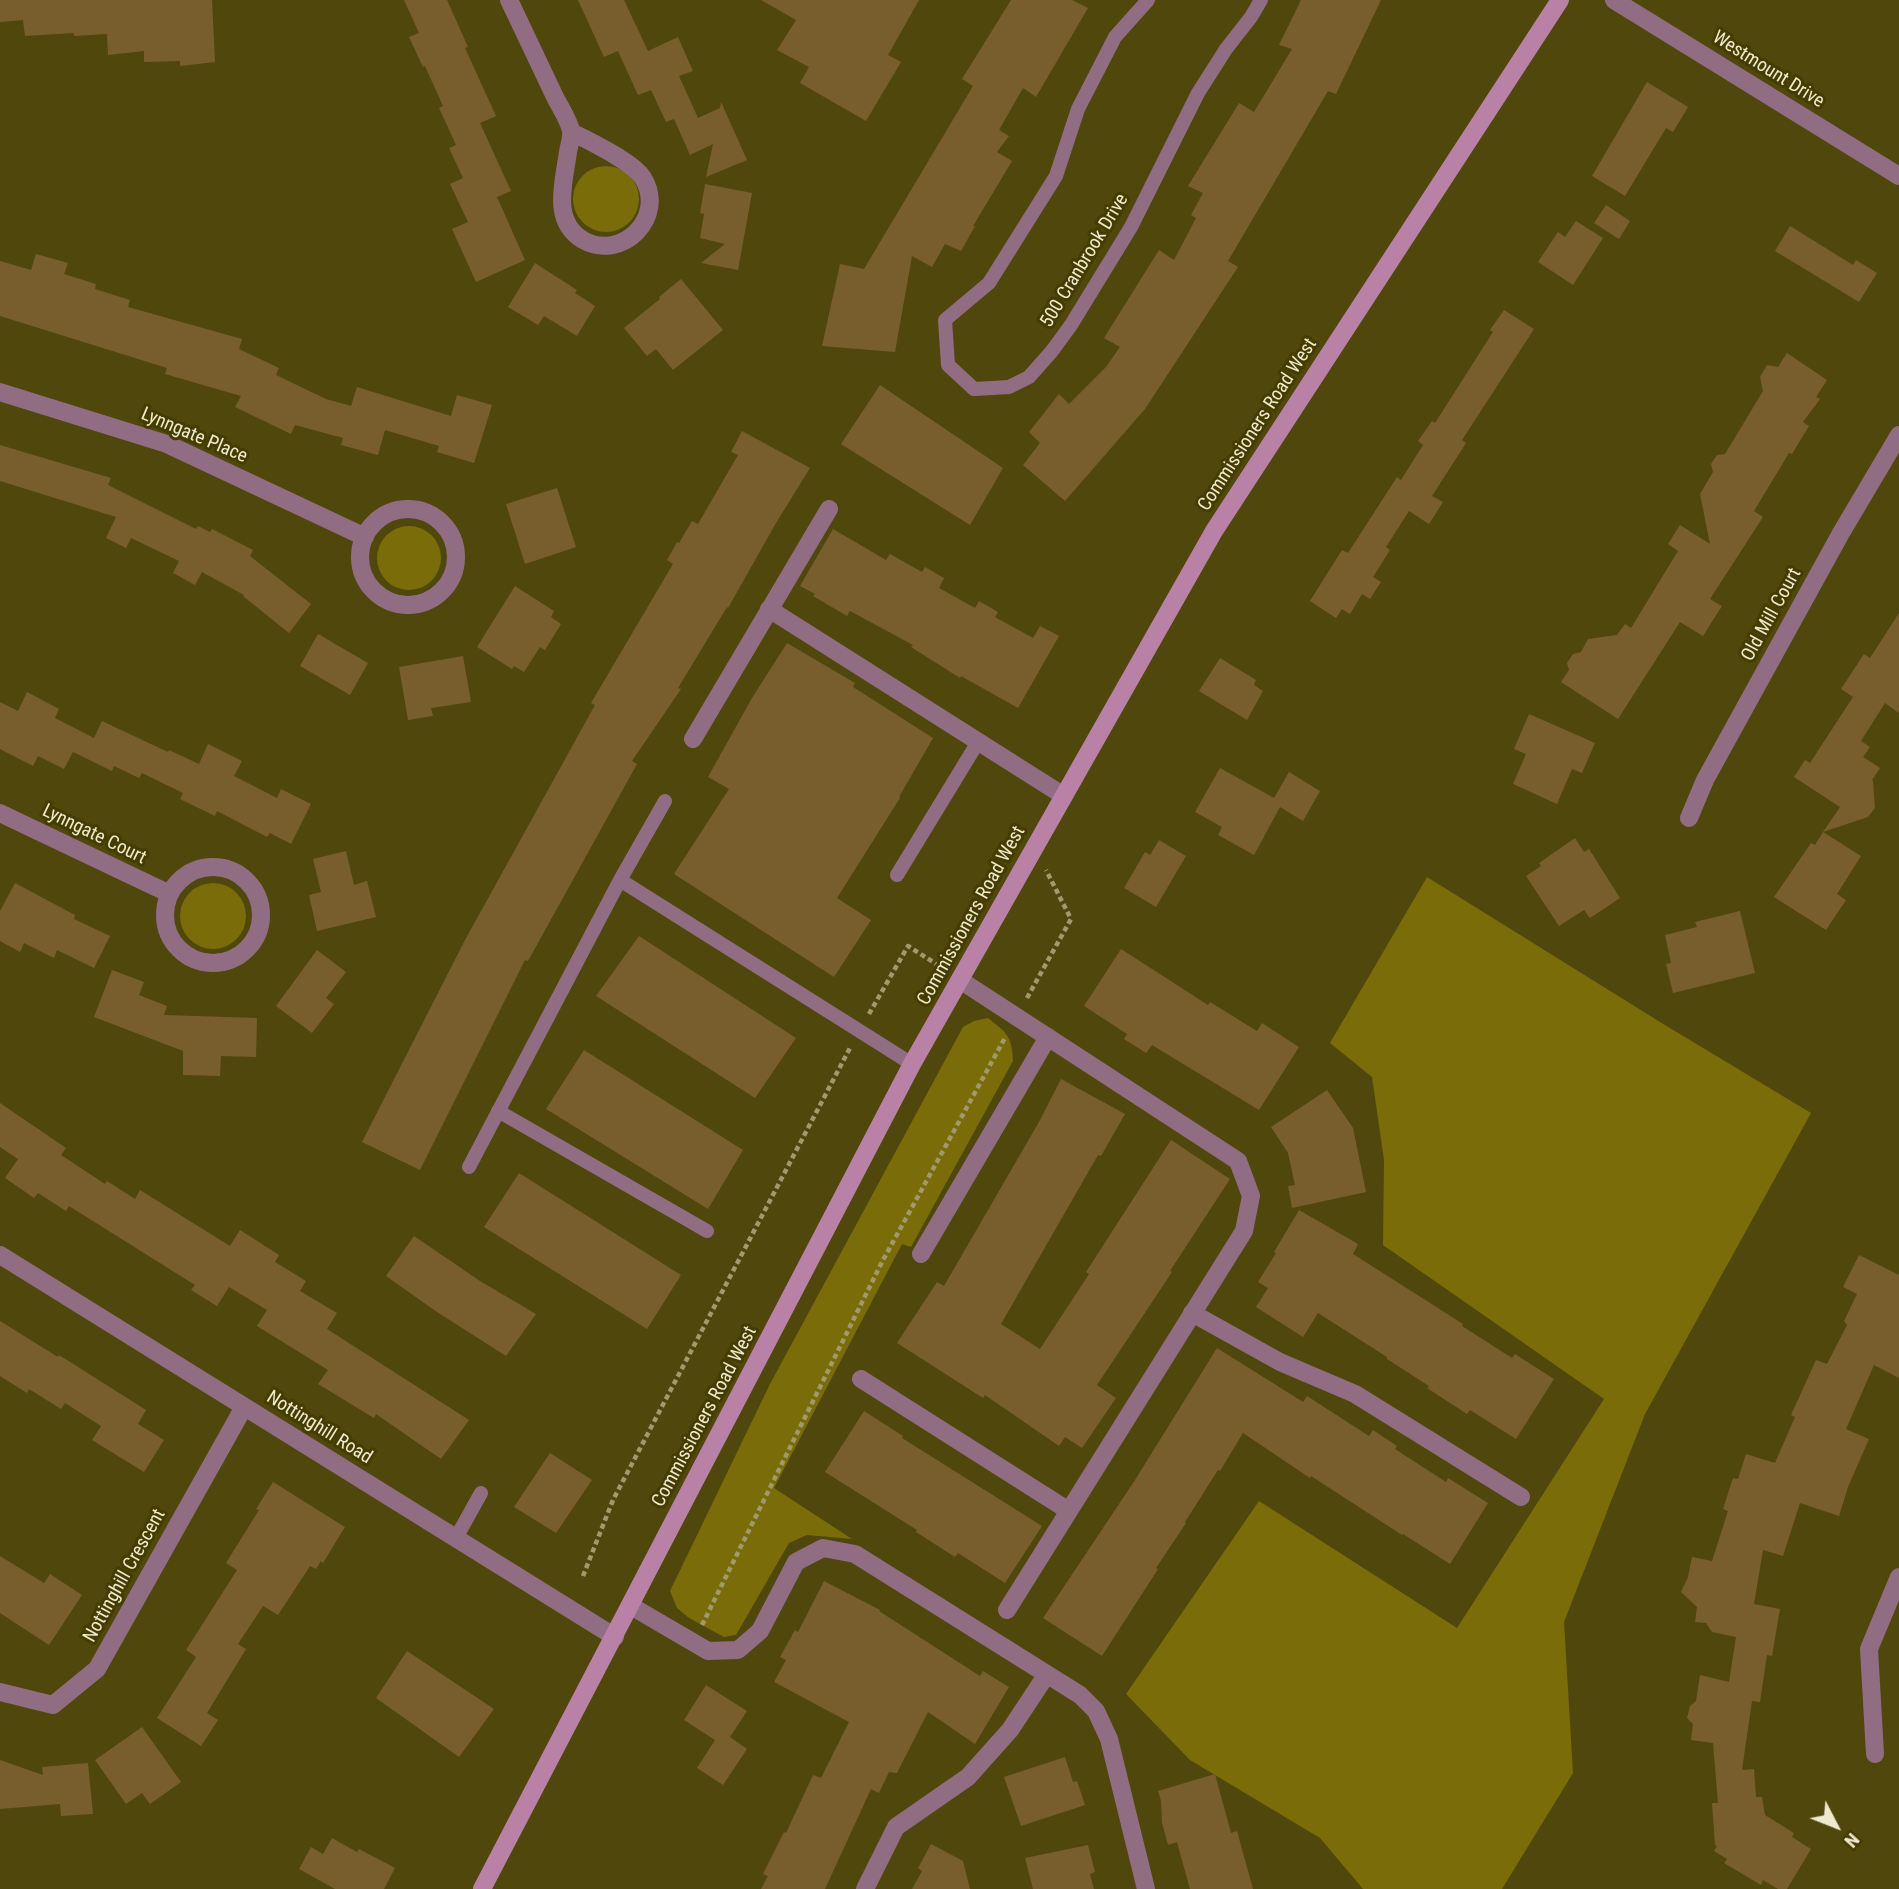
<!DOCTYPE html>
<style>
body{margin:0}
#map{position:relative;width:1899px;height:1889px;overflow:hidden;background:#50470d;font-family:"Roboto Condensed",sans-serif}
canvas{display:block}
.north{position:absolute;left:1801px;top:1791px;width:70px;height:70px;-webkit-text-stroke:5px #453c00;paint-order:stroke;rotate:132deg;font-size:19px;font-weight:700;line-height:28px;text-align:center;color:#efeace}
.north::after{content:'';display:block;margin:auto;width:24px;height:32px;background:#efeace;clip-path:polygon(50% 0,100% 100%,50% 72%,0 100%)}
</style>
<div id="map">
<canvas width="1899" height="1889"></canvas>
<div class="north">N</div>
</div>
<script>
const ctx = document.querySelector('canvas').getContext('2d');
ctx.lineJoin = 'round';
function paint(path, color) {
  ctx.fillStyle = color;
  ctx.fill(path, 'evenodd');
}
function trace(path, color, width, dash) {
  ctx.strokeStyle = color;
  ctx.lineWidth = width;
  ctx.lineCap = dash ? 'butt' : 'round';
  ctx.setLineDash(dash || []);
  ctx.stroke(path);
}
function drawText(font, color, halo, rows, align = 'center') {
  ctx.font = font + ' "Roboto Condensed",sans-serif';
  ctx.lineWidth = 6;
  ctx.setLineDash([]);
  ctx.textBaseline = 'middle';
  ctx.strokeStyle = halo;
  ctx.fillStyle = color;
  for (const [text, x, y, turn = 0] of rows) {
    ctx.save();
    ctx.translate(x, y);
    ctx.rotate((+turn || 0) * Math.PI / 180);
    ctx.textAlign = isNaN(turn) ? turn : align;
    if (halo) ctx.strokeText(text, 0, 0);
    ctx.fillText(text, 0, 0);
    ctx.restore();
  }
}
paint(new Path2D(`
 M573 199a33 33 0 1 1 66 0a33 33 0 1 1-66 0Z
 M377 558a32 32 0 1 1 64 0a32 32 0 1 1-64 0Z
 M 1427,877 L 1660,1022 L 1811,1113 L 1645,1414 L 1564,1622 L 1573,1773 L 1502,1889 L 1363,1889 L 1320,1838 L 1190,1760 L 1126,1694 L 1259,1501 L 1457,1628 L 1604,1399 L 1383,1245 L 1384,1160 L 1372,1077 L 1330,1043 Z
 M180 916a33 33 0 1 1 66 0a33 33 0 1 1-66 0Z
 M 988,1018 C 1007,1033 1012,1036 1013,1061 L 911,1247 L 902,1244 L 774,1488 L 852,1539 L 807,1535 L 789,1543 L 736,1635 L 724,1637 L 689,1618 L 677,1608 L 670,1591 L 770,1384 L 963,1027 L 974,1021 Z`), '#7a6c09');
paint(new Path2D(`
 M 0,0 L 212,0 L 215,62 L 180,66 L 180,61 L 144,62 L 144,51 L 108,55 L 107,34 L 74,36 L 74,33 L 25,36 L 23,20 L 0,22 Z
 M 404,0 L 447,0 L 468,47 L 465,48 L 496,116 L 480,123 L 511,191 L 497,197 L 525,260 L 476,282 L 452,229 L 468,222 L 450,184 L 463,178 L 449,148 L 456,145 L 439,108 L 443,106 L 425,66 L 423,67 L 409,37 L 419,33 Z
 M 578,0 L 624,0 L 648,51 L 678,37 L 693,71 L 679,76 L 698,118 L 720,108 L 721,102 L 747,160 L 706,177 L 713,144 L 690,155 L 674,119 L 666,122 L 651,90 L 638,95 L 618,51 L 604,57 Z
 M 761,0 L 919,0 L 888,55 L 901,62 L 866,121 L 800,83 L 809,67 L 777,50 L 796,20 Z
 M 1011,0 L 1072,0 L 1088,8 L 1036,97 L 1023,88 L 999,130 L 1009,136 L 997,152 L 1012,161 L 973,226 L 975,226 L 961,251 L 945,244 L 932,267 L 912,256 L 895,352 L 822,346 L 840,264 L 864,269 L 973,86 L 962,79 Z
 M 1301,0 L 1381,0 L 1336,94 L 1328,91 L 1228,261 L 1238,267 L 1145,409 L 1065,501 L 1023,465 L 1040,443 L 1029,432 L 1059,394 L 1069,404 L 1106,367 L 1120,347 L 1104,338 L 1159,250 L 1174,260 L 1196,218 L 1191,215 L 1203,193 L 1188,186 L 1239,103 L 1254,112 L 1292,49 L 1279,45 Z
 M 1647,82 L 1688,107 L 1673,132 L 1666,128 L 1625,196 L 1592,176 Z
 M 705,184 L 752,193 L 738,270 L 701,263 L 725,244 L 700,238 L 704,214 L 700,213 Z
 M 1606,205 L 1630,221 L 1619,239 L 1594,223 Z
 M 1576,221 L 1603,238 L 1573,285 L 1538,262 L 1558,232 L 1565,237 Z
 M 1790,226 L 1853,265 L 1856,260 L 1877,273 L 1859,302 L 1775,251 Z
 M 36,254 L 68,263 L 64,274 L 96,284 L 95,289 L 130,300 L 128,307 L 242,339 L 239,349 L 279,368 L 276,375 L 326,399 L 351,406 L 357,387 L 451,416 L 457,395 L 492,405 L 474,463 L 437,452 L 439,446 L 385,430 L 378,455 L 341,445 L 343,438 L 295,425 L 291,434 L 235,407 L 241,396 L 165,374 L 167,368 L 0,316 L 0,261 L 31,270 Z
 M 535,263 L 577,290 L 575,293 L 595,306 L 577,336 L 544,316 L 538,325 L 508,307 Z
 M 681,279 L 723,330 L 673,370 L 656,349 L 647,356 L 624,328 L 660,299 L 659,297 Z
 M 1504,310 L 1534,329 L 1462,440 L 1466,443 L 1432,496 L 1443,502 L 1429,524 L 1409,511 L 1386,547 L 1390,550 L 1373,577 L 1381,582 L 1370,599 L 1362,594 L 1350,614 L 1342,609 L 1336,618 L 1310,601 L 1342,550 L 1348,553 L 1397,477 L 1401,480 L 1423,445 L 1418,441 L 1432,421 L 1435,423 L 1493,332 L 1490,330 Z
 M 1787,353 L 1827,380 L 1816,397 L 1820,399 L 1803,422 L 1809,426 L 1792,454 L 1789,453 L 1754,511 L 1763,517 L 1710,599 L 1722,606 L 1703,636 L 1680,622 L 1618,719 L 1561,682 L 1569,670 L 1567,663 L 1573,654 L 1581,652 L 1588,639 L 1617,635 L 1625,624 L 1631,628 L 1678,551 L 1668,544 L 1680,525 L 1710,544 L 1700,494 L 1713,472 L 1711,464 L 1717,455 L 1725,454 L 1763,391 L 1760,377 L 1767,365 L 1778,367 Z
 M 880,385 L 1003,468 L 970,525 L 841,444 Z
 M 742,431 L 810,468 L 776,523 L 728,608 L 727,607 L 678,688 L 681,689 L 632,761 L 637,764 L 528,961 L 525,960 L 420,1170 L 362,1142 L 465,940 L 595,705 L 591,703 L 673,564 L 667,560 L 677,542 L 679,543 L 692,521 L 698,524 L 738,455 L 731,452 Z
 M 0,445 L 111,478 L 108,485 L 196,529 L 198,526 L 210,532 L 212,529 L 253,550 L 250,556 L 311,604 L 289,633 L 243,596 L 244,595 L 202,572 L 195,585 L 173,573 L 179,561 L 131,538 L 126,548 L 106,538 L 116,517 L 0,481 Z
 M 557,488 L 576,547 L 525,564 L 506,504 Z
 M 833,529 L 886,560 L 890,554 L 922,572 L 925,567 L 944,578 L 939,588 L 975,608 L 979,601 L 998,612 L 995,617 L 1033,638 L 1040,626 L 1059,636 L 1018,708 L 961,676 L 960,678 L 911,647 L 913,645 L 850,611 L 847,616 L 813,596 L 815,594 L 800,586 Z
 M 515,586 L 554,611 L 551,617 L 561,624 L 545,650 L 540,647 L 524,672 L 514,666 L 512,669 L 477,647 Z
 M 1899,613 L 1899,713 L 1885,703 L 1861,741 L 1870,747 L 1863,757 L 1880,768 L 1872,780 L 1873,781 L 1875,808 L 1868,817 L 1823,832 L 1840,807 L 1794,777 L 1805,760 L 1810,763 L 1853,697 L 1841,689 L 1864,654 L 1870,658 Z
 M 318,634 L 368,663 L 350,695 L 300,666 Z
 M 787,643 L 855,683 L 853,687 L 933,738 L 899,797 L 900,798 L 837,898 L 871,920 L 834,977 L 674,874 L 729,789 L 708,777 L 752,698 Z
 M 463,656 L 471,702 L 431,708 L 433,716 L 408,720 L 399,667 Z
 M 1220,658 L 1256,680 L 1254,685 L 1263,691 L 1247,720 L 1199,691 Z
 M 27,692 L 59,709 L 55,718 L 94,738 L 102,721 L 168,752 L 169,750 L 199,764 L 208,744 L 242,761 L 234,776 L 277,798 L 281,789 L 311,804 L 291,844 L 270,833 L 267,837 L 217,811 L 215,816 L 180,799 L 183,793 L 142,773 L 139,778 L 114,766 L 112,771 L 73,752 L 64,769 L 38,756 L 33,766 L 0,749 L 0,702 L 18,711 Z
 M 1529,714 L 1595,743 L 1582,773 L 1572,769 L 1557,804 L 1513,784 L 1526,754 L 1514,749 Z
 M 1220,768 L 1274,798 L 1289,772 L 1320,791 L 1303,821 L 1280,807 L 1254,855 L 1218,835 L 1222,827 L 1195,812 Z
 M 1823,832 L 1861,856 L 1837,894 L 1846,900 L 1826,930 L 1774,897 L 1811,843 L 1815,845 Z
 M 1575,838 L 1584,852 L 1589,849 L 1620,898 L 1590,918 L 1584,910 L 1559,926 L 1526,876 L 1541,866 L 1539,863 Z
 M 1159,840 L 1186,856 L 1156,907 L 1124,888 L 1145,852 L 1150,855 Z
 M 346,851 L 354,885 L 367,881 L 376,917 L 317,931 L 309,895 L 321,892 L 313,859 Z
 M 15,883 L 75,915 L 74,919 L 110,936 L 94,968 L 57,950 L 54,958 L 24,943 L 20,952 L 0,941 L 0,911 Z
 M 1740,911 L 1755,973 L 1673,993 L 1666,964 L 1671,963 L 1665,935 L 1697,927 L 1695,922 Z
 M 639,936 L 796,1038 L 755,1098 L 596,996 Z
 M 1121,949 L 1208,1005 L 1210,1002 L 1257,1031 L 1262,1023 L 1299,1047 L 1259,1110 L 1152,1045 L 1146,1053 L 1124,1039 L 1127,1034 L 1084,1006 Z
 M 317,950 L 346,972 L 326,998 L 334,1004 L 312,1033 L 276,1006 Z
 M 112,970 L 144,982 L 139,995 L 167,1006 L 164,1015 L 257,1018 L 256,1057 L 221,1056 L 220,1076 L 183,1075 L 183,1051 L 94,1017 Z
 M 584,1050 L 743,1150 L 708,1209 L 546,1109 Z
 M 1061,1079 L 1125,1114 L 1101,1156 L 1098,1155 L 1001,1324 L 1040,1349 L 1089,1274 L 1086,1272 L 1171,1140 L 1230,1179 L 1170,1271 L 1172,1272 L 1097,1385 L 1116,1398 L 1082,1448 L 1065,1437 L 1059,1446 L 985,1395 L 983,1398 L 897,1343 L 937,1282 L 944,1286 L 1039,1122 Z
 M 1327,1090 L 1353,1128 L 1366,1192 L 1292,1208 L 1288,1186 L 1295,1185 L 1288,1153 L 1271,1127 Z
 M 0,1103 L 66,1148 L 61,1155 L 105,1184 L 107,1181 L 135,1199 L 140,1190 L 230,1246 L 240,1230 L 279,1255 L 275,1262 L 306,1281 L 300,1291 L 337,1313 L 327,1329 L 469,1420 L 441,1459 L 376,1414 L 374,1418 L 318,1384 L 328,1370 L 257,1326 L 267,1310 L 229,1287 L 217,1306 L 191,1290 L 195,1285 L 69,1206 L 66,1211 L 38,1193 L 34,1198 L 5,1178 L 18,1159 L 0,1147 Z
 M 519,1173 L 681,1275 L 647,1329 L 484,1227 Z
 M 1299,1210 L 1358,1244 L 1353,1254 L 1463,1324 L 1462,1326 L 1512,1358 L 1515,1354 L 1554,1379 L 1516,1439 L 1470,1410 L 1467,1414 L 1427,1388 L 1429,1386 L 1387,1359 L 1387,1357 L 1318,1313 L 1303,1337 L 1256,1307 L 1268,1288 L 1258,1282 L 1276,1253 L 1274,1252 Z
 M 414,1236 L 480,1281 L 536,1314 L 506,1356 L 437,1312 L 386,1276 Z
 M 1859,1255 L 1899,1275 L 1899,1378 L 1874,1365 L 1846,1429 L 1869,1439 L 1848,1487 L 1839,1516 L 1800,1503 L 1783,1556 L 1763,1550 L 1754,1604 L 1780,1609 L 1772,1656 L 1767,1655 L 1760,1702 L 1752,1701 L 1742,1770 L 1754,1769 L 1756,1797 L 1762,1797 L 1765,1815 L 1794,1833 L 1792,1837 L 1811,1849 L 1787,1889 L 1778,1889 L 1763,1880 L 1761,1885 L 1724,1863 L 1727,1859 L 1714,1851 L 1717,1846 L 1715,1845 L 1712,1803 L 1718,1803 L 1713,1743 L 1691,1740 L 1693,1724 L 1687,1718 L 1690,1706 L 1696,1701 L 1700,1675 L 1729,1682 L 1736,1637 L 1712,1632 L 1706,1623 L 1695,1622 L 1697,1607 L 1681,1592 L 1688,1577 L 1692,1557 L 1712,1561 L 1728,1511 L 1723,1509 L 1733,1478 L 1738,1479 L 1746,1454 L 1775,1463 L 1795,1417 L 1791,1415 L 1816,1360 L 1827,1364 L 1847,1325 L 1844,1321 L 1857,1294 L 1843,1287 Z
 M 0,1321 L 58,1357 L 59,1355 L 146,1410 L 138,1424 L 164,1440 L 144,1472 L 92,1440 L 101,1426 L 65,1403 L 61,1409 L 29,1389 L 27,1393 L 0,1376 Z
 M 1217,1348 L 1303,1402 L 1307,1396 L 1369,1436 L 1373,1430 L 1397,1446 L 1395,1449 L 1446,1482 L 1448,1478 L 1488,1503 L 1450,1564 L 1403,1534 L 1402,1535 L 1311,1476 L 1310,1478 L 1243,1433 L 1220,1471 L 1218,1470 L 1185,1522 L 1186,1523 L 1156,1568 L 1158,1569 L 1102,1656 L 1043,1618 L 1135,1480 Z
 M 864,1411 L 903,1436 L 902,1438 L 1042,1526 L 1005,1583 L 958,1553 L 955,1557 L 916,1532 L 917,1530 L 825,1472 Z
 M 550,1453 L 592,1480 L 556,1533 L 514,1507 Z
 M 273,1482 L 345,1527 L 323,1563 L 321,1561 L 316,1569 L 310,1566 L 278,1615 L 263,1606 L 238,1644 L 246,1649 L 207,1713 L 218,1720 L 201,1746 L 157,1718 L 196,1657 L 186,1650 L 237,1570 L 226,1563 L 259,1510 L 256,1509 Z
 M 0,1556 L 44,1583 L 50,1574 L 82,1595 L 49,1645 L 0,1613 Z
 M 824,1581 L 880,1610 L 879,1611 L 980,1676 L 983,1671 L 1009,1687 L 975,1744 L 928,1712 L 897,1773 L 889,1772 L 879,1793 L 871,1789 L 825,1889 L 761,1889 L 768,1876 L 763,1874 L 784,1832 L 786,1833 L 813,1775 L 821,1778 L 849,1722 L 774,1682 L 786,1660 L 780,1657 L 795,1630 L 798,1632 Z
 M 407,1651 L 494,1709 L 459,1757 L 376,1698 Z
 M 706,1685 L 747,1711 L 730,1737 L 747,1749 L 723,1785 L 697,1768 L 715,1740 L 684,1720 Z
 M 142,1727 L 181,1782 L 150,1804 L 142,1793 L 126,1804 L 95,1760 Z
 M 1065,1757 L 1073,1782 L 1077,1781 L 1085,1805 L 1021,1826 L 1004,1777 Z
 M 0,1760 L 43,1775 L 42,1767 L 88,1763 L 93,1814 L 61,1816 L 60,1804 L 0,1809 Z
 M 1215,1774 L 1231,1833 L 1237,1831 L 1253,1889 L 1190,1889 L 1177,1842 L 1168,1845 L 1162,1823 L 1161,1801 L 1158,1791 Z
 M 332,1838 L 357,1852 L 359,1849 L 395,1868 L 384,1889 L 335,1889 L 299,1869 L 311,1847 L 323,1854 Z
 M 931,1844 L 963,1861 L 970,1889 L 912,1889 L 922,1871 L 918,1868 Z
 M 1088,1845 L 1095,1872 L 1090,1874 L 1094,1889 L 1033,1889 L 1025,1858 Z`), '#795e2d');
trace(new Path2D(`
 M 1027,998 L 1071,919 L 1046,870
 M 869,1014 L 908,946 L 944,969
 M 583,1576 L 613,1500 L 851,1046
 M 702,1625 L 882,1262 L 1006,1036`), '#a19a6f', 4.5, [5, 3.5]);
trace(new Path2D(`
 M 1148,0 L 1115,37 L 1078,109 L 1056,176 L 989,283 L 945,320 L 948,365 L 974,389 L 1009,387 L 1029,377 L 1052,351 L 1071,325 L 1131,227 L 1198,93 L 1226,49 L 1251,17 L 1261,0
 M 897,875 L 978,742
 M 620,880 L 912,1064
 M 498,1111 L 707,1231
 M 469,1167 L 620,880 L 665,801
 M 456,1538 L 481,1493`), '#916d84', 14);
trace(new Path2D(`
 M 509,0 C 524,32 540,65 555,97 C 560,107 569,120 571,131 C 572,137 569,146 568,152 C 564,182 551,221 583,240 C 622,262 667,217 643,178 C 632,161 590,142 572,132
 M 1614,0 L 1899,176
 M 0,392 L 167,444 L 365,537
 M360 557a48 48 0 1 1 96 0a48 48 0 1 1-96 0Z
 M 769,609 L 1064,796
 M 693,739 L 829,509
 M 0,813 L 170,894
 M 1689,818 L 1705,780 L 1841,533 L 1899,435
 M165 915a48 48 0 1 1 96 0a48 48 0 1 1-96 0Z
 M 960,980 L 1238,1161 L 1251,1196 L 1244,1231 L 1007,1610
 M 921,1254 L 1048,1037
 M 1192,1313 L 1280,1362 L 1355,1394 L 1521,1497
 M 861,1379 L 1069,1511
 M 631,1606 L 708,1651 L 738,1650 L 760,1631 L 796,1562 L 823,1548 L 855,1554 L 1080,1695 L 1096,1711 L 1109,1739 L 1146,1889
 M 0,1692 L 53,1705 L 97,1669 L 244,1407
 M 1875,1754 L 1869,1649 L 1899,1577
 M 865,1889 L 896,1827 L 968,1777 L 1010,1730 L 1047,1674`), '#916d84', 18);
trace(new Path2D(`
 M 0,1255 L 615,1637`), '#916d84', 18);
trace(new Path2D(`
 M 482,1889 L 912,1064 L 1214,531 L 1560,0`), '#b981a6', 18);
drawText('19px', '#efeace', '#453c00', [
 ["Westmount Drive",1768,70,32],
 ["500 Cranbrook Drive",1085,261,-59],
 ["Commissioners Road West",1258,425,-57],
 ["Lynngate Place",194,436,23],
 ["Old Mill Court",1772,615,-61],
 ["Lynngate Court",94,835,26],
 ["Commissioners Road West",972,916,-61],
 ["Commissioners Road West",705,1417,-62],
 ["Nottinghill Road",319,1428,32],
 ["Nottinghill Crescent",125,1576,-61]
]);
</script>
